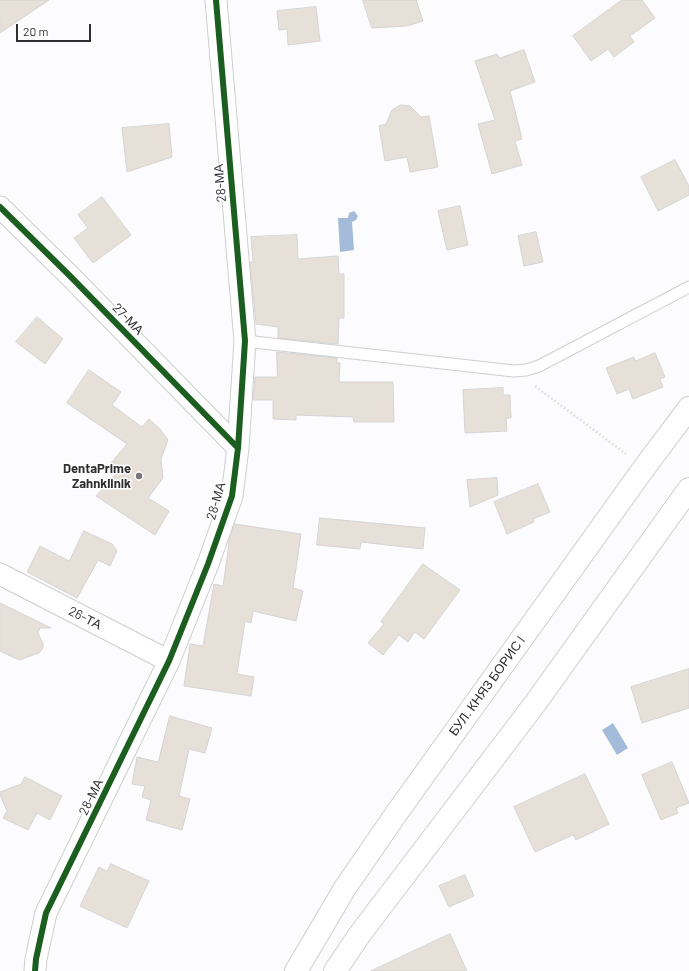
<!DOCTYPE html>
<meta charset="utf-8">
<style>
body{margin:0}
#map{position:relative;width:689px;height:971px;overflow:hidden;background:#fcfcfe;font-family:Barlow,sans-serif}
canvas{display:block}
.scale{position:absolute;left:16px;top:24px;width:75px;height:18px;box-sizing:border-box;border:2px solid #2f2f31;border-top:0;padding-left:5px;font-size:12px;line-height:14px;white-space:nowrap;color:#2f2f31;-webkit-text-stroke:3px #fff;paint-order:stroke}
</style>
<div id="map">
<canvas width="689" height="971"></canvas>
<div class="scale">20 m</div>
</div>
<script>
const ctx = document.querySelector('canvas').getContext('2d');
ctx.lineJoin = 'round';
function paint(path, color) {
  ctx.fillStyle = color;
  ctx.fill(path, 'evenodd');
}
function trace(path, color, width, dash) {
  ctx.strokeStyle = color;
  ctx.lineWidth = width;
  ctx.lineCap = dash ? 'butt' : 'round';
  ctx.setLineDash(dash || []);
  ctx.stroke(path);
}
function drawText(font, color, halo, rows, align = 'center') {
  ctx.font = font + ' Barlow,sans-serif';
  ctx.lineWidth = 3;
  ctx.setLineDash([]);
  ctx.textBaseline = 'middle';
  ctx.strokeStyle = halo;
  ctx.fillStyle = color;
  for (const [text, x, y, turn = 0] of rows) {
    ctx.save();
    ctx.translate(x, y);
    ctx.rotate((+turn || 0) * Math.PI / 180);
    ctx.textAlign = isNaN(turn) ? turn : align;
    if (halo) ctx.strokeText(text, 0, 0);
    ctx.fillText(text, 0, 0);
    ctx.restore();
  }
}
paint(new Path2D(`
 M 354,211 L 358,216 L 356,220 L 352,222 L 354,250 L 340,252 L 338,218 L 348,218 L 349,213 Z
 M 613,723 L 628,748 L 617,755 L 602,730 Z`), '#a4bcda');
const building = new Path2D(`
 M 0,0 L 49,0 L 0,33 Z
 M 363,0 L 416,0 L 423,21 L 407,26 L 372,28 Z
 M 622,0 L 642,0 L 655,18 L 630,36 L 634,42 L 614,57 L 608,49 L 591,61 L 573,36 Z
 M 316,7 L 320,41 L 288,45 L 287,29 L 279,30 L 277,11 Z
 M 524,50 L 535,82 L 510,91 L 522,139 L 515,141 L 522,165 L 492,174 L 478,124 L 495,120 L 475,61 L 497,54 L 499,58 Z
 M 401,105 L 410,106 L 421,117 L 429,116 L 438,167 L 410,172 L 407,157 L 385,161 L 379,126 L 386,124 L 392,110 Z
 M 169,124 L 172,157 L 127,172 L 122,128 Z
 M 675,160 L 689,186 L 689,195 L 658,211 L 641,177 Z
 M 102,197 L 131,235 L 93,263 L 74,238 L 88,228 L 78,215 Z
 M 460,206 L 468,245 L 447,250 L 438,211 Z
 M 536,232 L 543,262 L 524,266 L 518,236 Z
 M 297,235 L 298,259 L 338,256 L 339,274 L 344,274 L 344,318 L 339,318 L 338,344 L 278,338 L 278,327 L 256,324 L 250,262 L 253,262 L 251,237 Z
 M 37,317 L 63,339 L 45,364 L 16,342 Z
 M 277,352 L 337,358 L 337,363 L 340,363 L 339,382 L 393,382 L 394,422 L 354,422 L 353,417 L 296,415 L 296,420 L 273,419 L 273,400 L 253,400 L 255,377 L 277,377 Z
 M 655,353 L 665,377 L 660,379 L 663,387 L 633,399 L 629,389 L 617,394 L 606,368 L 634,357 L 635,361 Z
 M 89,370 L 121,392 L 112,405 L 142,427 L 149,419 L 160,429 L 168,440 L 161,459 L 163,478 L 148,498 L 169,511 L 155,535 L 96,496 L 116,474 L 111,463 L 127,444 L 67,403 Z
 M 503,388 L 503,395 L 510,395 L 511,418 L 506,418 L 507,431 L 465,433 L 463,390 Z
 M 497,478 L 498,495 L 470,507 L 467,480 Z
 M 538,484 L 550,512 L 533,519 L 534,522 L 507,534 L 494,502 Z
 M 320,518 L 425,528 L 423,549 L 361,542 L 360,549 L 317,545 Z
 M 235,524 L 301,534 L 293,588 L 303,591 L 296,621 L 253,611 L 251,623 L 245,621 L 237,674 L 254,677 L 251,696 L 184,686 L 190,644 L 203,646 L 214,584 L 223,586 L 229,544 L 228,543 Z
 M 84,531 L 112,544 L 117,551 L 110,566 L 98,560 L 77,598 L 27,572 L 40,546 L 69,561 Z
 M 423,564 L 460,590 L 424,639 L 415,632 L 408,642 L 399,635 L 383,655 L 368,643 L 384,624 L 381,622 Z
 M 0,603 L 51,628 L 40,628 L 38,633 L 43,644 L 43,648 L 39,653 L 19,660 L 0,651 Z
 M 689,669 L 689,708 L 642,723 L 631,687 Z
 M 170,716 L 212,728 L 205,753 L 189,749 L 179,796 L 190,799 L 182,830 L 146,820 L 151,800 L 142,797 L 145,786 L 132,784 L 137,757 L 158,762 Z
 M 672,762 L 689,803 L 676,808 L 678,813 L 661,820 L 642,775 Z
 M 585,774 L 609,824 L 576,840 L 573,835 L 535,852 L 514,807 Z
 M 25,777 L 62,796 L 50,820 L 37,813 L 28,830 L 3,818 L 7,811 L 0,795 L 0,792 L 21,784 Z
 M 111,864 L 149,881 L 127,928 L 80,906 L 99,867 L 107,871 Z
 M 465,875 L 474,896 L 449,907 L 439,886 Z
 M 450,934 L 467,971 L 371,971 Z`);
paint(building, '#e7e0d8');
trace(building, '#d4d4d4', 1);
const service = new Path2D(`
 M 245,341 L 514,371 L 526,370 L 539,366 L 689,287`);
const minor = new Path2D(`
 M 0,207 L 72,278 L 238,448
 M 0,574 L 169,661
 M 35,971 L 36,959 L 46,913 L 169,661 L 208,564 L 232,496 L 238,448 L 245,341 L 216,0`);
const trunk = new Path2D(`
 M 296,971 L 345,888 L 396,814 L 644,468 L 689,408
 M 335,971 L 360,934 L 534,705 L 689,489`);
trace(service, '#ceced0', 13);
trace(minor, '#ceced0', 23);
trace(trunk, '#ceced0', 24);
trace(new Path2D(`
 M 535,386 L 626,454`), '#e2e2e4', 2.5, [2, 2]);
trace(service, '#fff', 11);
trace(minor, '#fff', 21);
trace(trunk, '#fff', 22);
trace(new Path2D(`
 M 0,207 L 72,278 L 238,448
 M 35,971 L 36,959 L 46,913 L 169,661 L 208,564 L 232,496 L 238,448 L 245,341 L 216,0`), '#1b5e20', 6);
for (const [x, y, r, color] of [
 [139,476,4,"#777779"]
]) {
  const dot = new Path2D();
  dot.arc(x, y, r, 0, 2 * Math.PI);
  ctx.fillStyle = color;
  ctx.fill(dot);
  trace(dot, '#fff', 1.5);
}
drawText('13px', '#2f2f31', '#fff', [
 ["28-МА",220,183,-95],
 ["27-МА",128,319,46],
 ["28-МА",216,501,-74],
 ["26-ТА",85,618,27],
 ["БУЛ. КНЯЗ БОРИС I",487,686,-54],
 ["28-МА",91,797,-64]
]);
drawText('bold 13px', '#2f2f31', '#fff', [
 ["DentaPrime",131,469],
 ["Zahnklinik",131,484]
], 'right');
</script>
